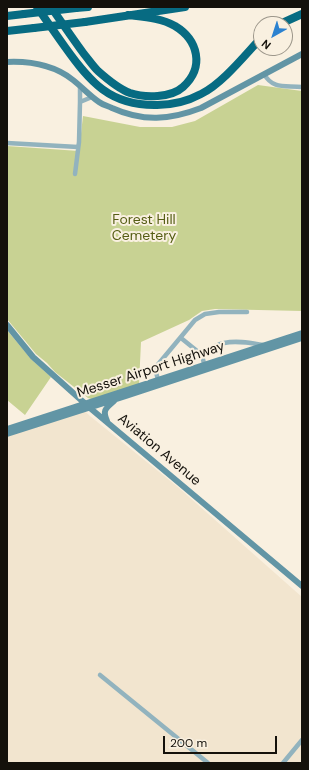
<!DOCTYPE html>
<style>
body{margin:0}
#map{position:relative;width:309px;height:770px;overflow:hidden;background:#f9f0e0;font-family:"DM Sans",sans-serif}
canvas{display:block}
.frame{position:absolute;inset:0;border:8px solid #14110b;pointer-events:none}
.north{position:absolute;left:253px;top:16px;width:40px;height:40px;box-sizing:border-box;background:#f9f0e0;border:1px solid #9d978b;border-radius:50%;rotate:219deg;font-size:11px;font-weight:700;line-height:16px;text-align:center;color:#14110b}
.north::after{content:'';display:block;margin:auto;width:14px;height:18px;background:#2c82d0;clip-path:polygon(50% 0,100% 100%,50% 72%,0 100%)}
.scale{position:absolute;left:163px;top:736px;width:114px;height:18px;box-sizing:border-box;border:2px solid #14110b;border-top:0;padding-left:5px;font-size:12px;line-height:14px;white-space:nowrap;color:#14110b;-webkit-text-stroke:3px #f9f0e0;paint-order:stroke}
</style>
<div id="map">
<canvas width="309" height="770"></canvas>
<div class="frame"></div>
<div class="north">N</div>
<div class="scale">200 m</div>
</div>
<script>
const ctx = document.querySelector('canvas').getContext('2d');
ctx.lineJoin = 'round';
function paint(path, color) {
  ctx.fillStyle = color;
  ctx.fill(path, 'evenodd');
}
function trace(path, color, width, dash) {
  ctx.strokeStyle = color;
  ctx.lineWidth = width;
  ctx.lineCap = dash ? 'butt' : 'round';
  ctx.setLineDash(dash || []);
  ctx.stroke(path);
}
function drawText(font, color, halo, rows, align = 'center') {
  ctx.font = font + ' "DM Sans",sans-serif';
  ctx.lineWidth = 4;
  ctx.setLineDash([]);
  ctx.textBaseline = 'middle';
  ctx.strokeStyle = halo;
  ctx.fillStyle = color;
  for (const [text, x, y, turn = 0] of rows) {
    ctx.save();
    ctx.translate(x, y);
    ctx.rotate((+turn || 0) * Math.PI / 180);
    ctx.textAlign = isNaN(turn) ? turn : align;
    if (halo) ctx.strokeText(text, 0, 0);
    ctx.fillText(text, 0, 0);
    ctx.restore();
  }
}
paint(new Path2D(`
 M 76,403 L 90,416 L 179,488 L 302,597 L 302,763 L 7,763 L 7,427 L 68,408 Z`), '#f2e5cf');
paint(new Path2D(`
 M 258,85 L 302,91 L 302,311 L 215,309 L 202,311 L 189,320 L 141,342 L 139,384 L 94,400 L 88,398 L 55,372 L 47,363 L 36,354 L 7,319 L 7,146 L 79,151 L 83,116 L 140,127 L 172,127 L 195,121 Z
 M 7,330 L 31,359 L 51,377 L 25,415 L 7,400 Z`), '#c8d293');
trace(new Path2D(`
 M 264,74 C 273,90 286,85 302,87
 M 80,86 L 80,102
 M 7,143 L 78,147
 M 75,174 L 79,142 L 80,102 L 92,97
 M 181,338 L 202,355 L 205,368
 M 202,355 C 209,350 216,344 224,343 C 237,340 251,343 263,345
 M 158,380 L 155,368 L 195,320 L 205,314 L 219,312 L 247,312
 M 100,675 L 208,763
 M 283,763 L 302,740`), '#92b3be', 4.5);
trace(new Path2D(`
 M 7,62 C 30,61 54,65 73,80 C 82,87 89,95 99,102 C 103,105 108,106 112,108 C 143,122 170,120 201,108 L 302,54
 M 7,325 L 33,357 L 90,408 L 302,586
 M 107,421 C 102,410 106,408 114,401
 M 7,429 L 302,333
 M 7,434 L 126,396 L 302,338`), '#6295a5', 6);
trace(new Path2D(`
 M 37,7 C 46,20 55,33 65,47 C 90,82 110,106 157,105 C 172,105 188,101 201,94 C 222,84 245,55 261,38
 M 51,7 C 62,23 73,39 84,54 C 89,60 93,66 98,71 C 107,79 119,89 130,93 C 145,98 171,98 183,87 C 205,67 198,40 175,26 C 161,18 144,17 128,15
 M 76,8 L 88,7
 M 7,16 L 24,14
 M 85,22 L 185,7
 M 280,24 L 302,14
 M 7,31 L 34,28`), '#076b82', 8);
trace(new Path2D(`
 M 24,14 L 76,8
 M 34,28 L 85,22`), '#076b82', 8);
drawText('14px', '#555d14', '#f9f0e0', [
 ["Forest Hill",144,220],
 ["Cemetery",144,236]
]);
drawText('14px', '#14110b', '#f9f0e0', [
 ["Messer Airport Highway",151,370,-18],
 ["Aviation Avenue",159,450,40]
]);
</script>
